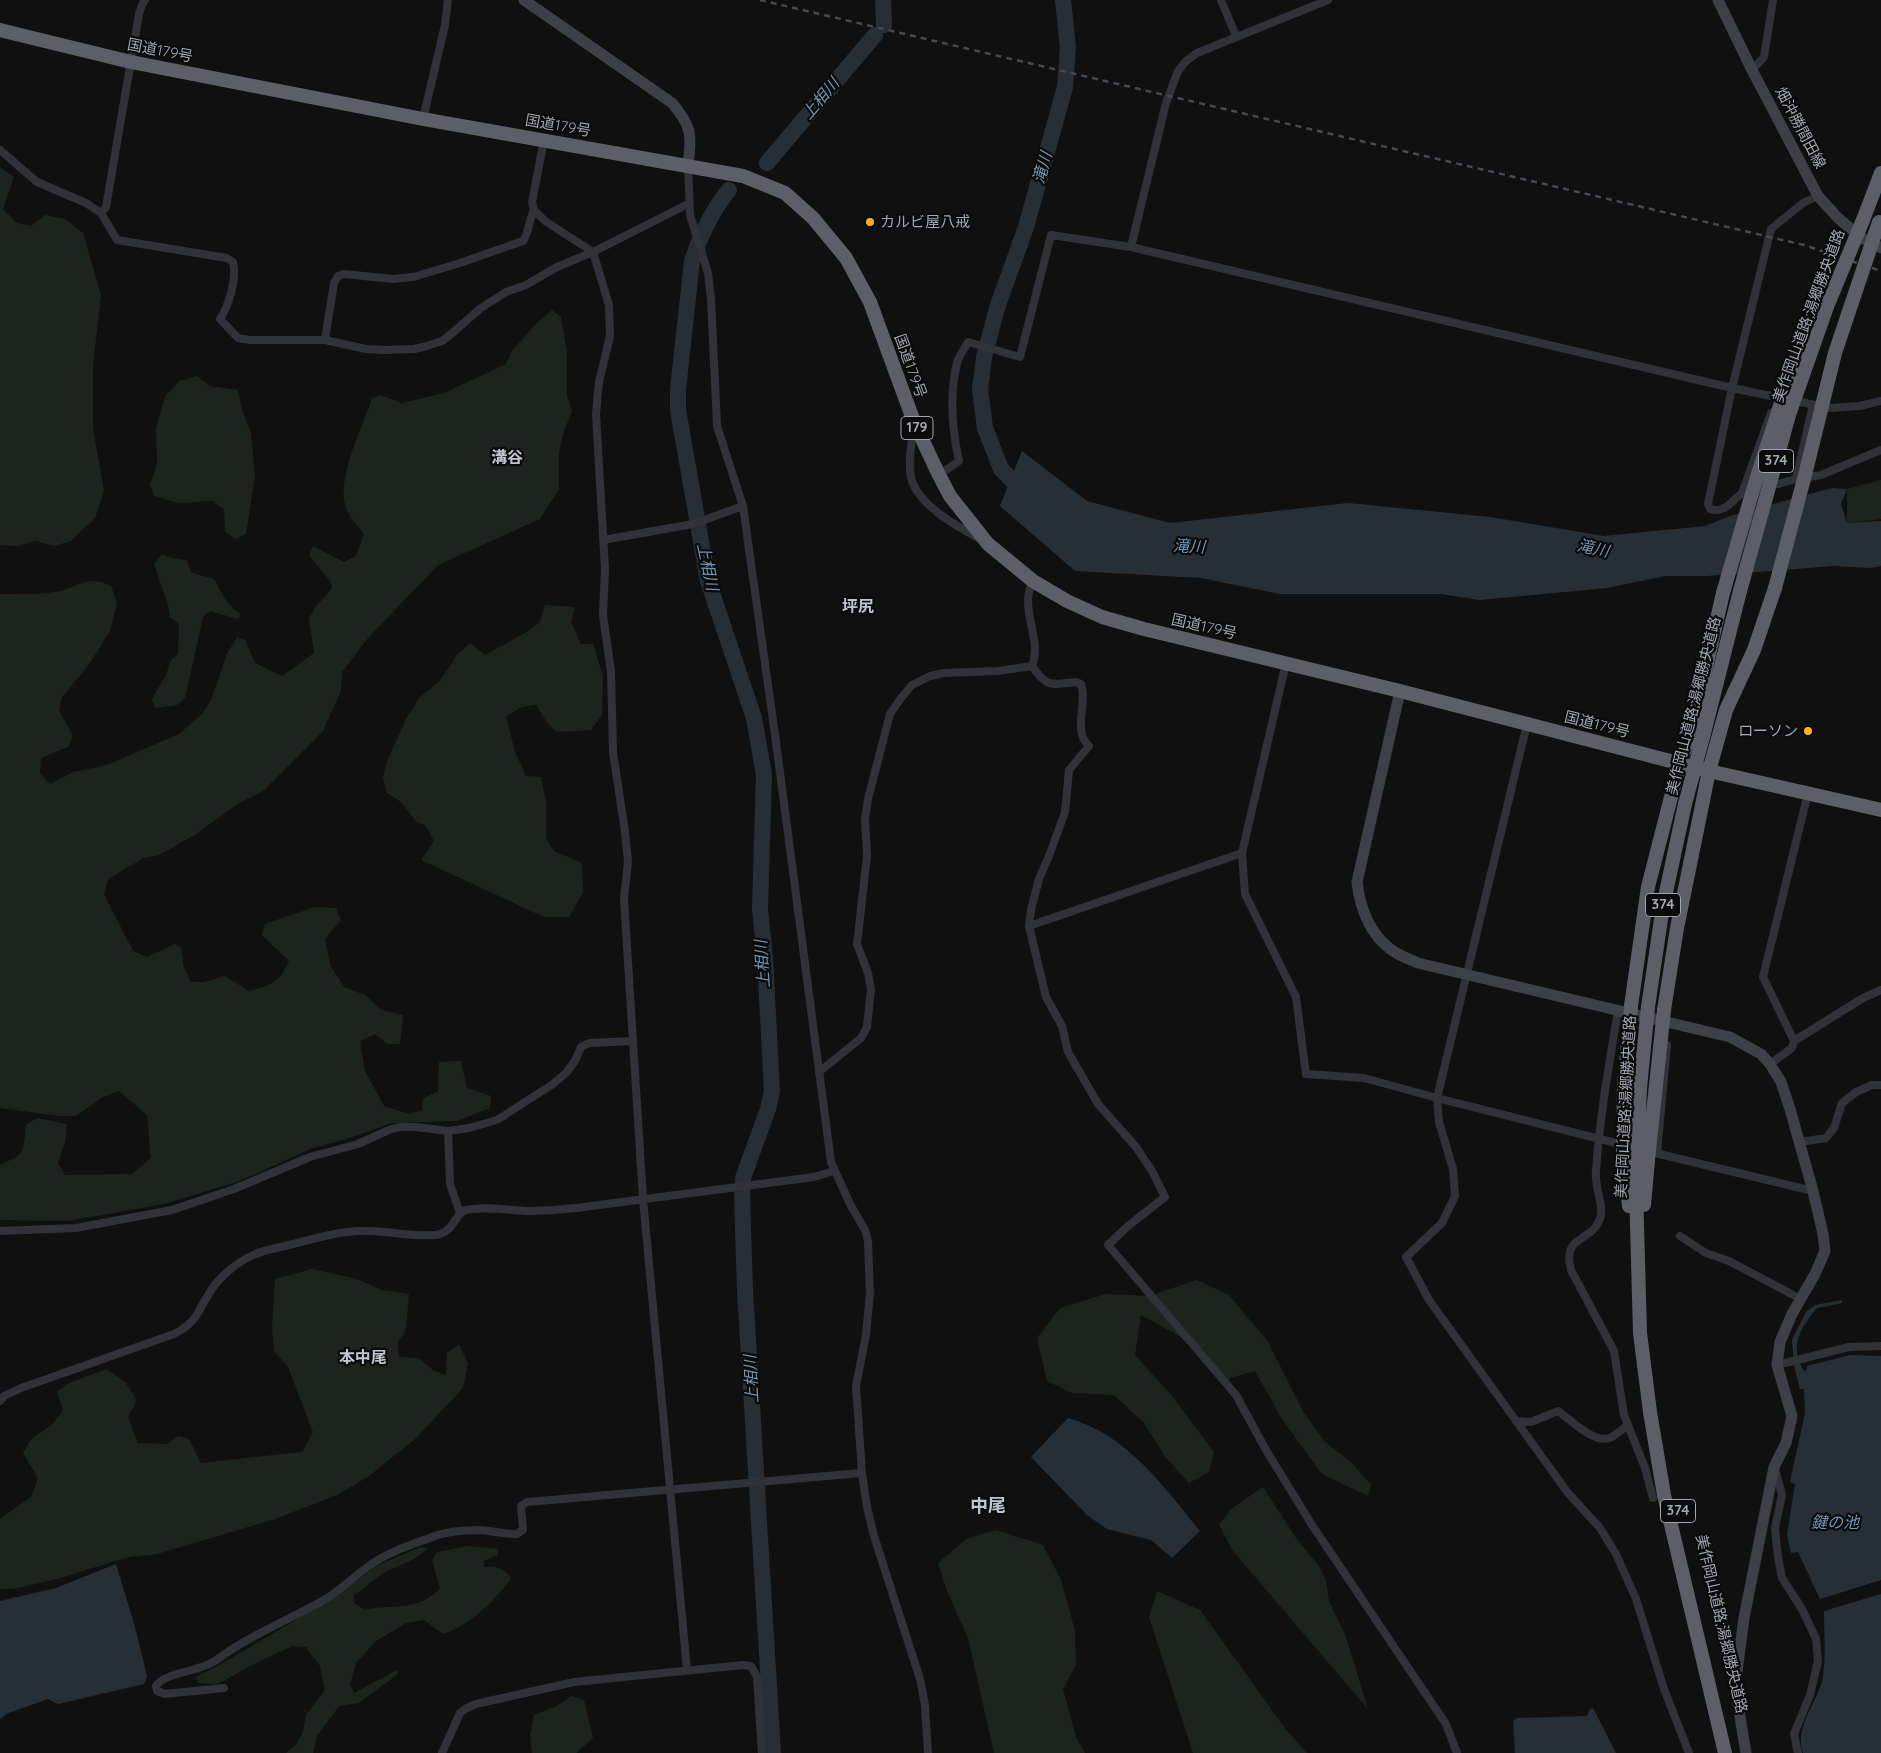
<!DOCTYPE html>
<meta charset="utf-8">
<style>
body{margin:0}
canvas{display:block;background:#101011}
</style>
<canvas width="1881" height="1753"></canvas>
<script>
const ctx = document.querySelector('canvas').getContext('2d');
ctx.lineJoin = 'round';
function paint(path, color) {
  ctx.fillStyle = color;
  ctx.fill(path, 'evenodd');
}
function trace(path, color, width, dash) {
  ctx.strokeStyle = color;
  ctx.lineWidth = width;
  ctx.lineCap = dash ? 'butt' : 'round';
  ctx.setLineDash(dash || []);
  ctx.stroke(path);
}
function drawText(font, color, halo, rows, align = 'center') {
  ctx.font = font + ' Quicksand,"Noto Sans JP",sans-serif';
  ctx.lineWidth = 4.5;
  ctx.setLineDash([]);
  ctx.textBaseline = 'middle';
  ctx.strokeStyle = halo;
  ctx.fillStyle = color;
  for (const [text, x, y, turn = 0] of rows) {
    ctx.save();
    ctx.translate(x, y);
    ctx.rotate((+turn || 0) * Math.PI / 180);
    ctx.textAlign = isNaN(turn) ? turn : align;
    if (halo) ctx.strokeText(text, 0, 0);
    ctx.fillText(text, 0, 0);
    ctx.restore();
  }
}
paint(new Path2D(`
 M 0,167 L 14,177 L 3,209 L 17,223 L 31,226 L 45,215 L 65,219 L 83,233 L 101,295 L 93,365 L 93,429 L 104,491 L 95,518 L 71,541 L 54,546 L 35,541 L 19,546 L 0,545 Z
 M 552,310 L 561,317 L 567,352 L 567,395 L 572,411 L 564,431 L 559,452 L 559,489 L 540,519 L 438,565 L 368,638 L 342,672 L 341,691 L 323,731 L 263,791 L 239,803 L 196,834 L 168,850 L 158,855 L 144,858 L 108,879 L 104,894 L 133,951 L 147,957 L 175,944 L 181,948 L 184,968 L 191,982 L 204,982 L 225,976 L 249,991 C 271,985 280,983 289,961 L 262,935 L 265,924 L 315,907 L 336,908 L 341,920 L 325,939 L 330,965 L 344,987 L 365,995 L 381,1010 L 403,1015 L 400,1044 L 387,1044 L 375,1034 L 360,1041 L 365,1071 L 384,1106 L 409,1114 L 422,1110 L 423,1099 L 438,1091 L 439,1062 L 461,1061 L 467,1088 L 491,1096 L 490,1108 L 457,1121 L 391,1123 L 350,1138 L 313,1148 L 237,1182 L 164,1204 L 68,1221 L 0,1220 L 0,1165 C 26,1153 23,1153 26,1125 L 37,1118 L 67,1124 L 65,1142 L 58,1163 L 65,1175 L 132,1174 L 151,1158 L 147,1115 L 119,1091 L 103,1097 L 76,1116 L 60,1116 L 0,1108 L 0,594 C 18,594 37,595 55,592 C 79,588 86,574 111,586 L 117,603 L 110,632 L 87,667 L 62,697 L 59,710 L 73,736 L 68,747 L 41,758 L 40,773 L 50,784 L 73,772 L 107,765 L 179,734 L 202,714 L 211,700 L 227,654 L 237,637 L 245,640 L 255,663 L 282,676 L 314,653 L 309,619 L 314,609 L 332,588 L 331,582 L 309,555 L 313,546 L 344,562 L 356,556 L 364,534 C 359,527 352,520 348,512 C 333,483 363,427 372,398 L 380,395 L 402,403 L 444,393 L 506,364 L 512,351 L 535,325 Z
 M 197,376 L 209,386 L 238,390 L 242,410 L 251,433 L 255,475 L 246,534 L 236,539 L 225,532 L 224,509 L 213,501 L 179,503 L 154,496 L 150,485 L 157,464 L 156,428 L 165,397 L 179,381 Z
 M 1881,480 L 1881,519 L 1847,523 L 1847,489 Z
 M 162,554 L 172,558 L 186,560 L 192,573 L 214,579 C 224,595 224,603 241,614 L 238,619 L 210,611 L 203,617 L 185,698 L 177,705 L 155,708 L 152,699 L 166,675 L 171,660 L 178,654 L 179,624 L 170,617 L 168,605 L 154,564 Z
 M 545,605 L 575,607 L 571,622 L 581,644 L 593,644 L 603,676 L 602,715 L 591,730 L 557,732 L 548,724 L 536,705 L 522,707 L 506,716 L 515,752 L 526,776 L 541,777 L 546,803 L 546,838 L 554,851 L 582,863 L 583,893 L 569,917 L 544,917 L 421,860 L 434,841 L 426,826 L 416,821 L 401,802 L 387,793 L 383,778 L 387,761 L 406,719 L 419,698 L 440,681 L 457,655 L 470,643 L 485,655 L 525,633 L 540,622 Z
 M 312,1269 L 357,1279 L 382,1290 L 409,1294 L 406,1330 L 398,1342 L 399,1357 L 418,1358 L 434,1371 L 446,1375 L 447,1353 L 459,1344 L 468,1364 L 463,1388 L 415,1439 L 369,1476 L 337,1495 L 275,1519 L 157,1554 L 129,1557 L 53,1580 L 13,1589 L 0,1589 L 0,1519 L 31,1497 L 38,1478 L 23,1453 L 32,1438 L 52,1425 L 63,1410 L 57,1392 L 69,1383 L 107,1369 L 125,1382 L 137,1400 L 128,1417 L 138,1443 L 168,1444 L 178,1436 L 189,1439 L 201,1463 L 302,1452 L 313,1432 L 288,1367 L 274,1351 L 272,1327 L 275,1279 Z
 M 1197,1280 L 1229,1295 L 1268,1342 L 1303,1411 L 1325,1442 L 1353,1464 L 1371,1485 L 1368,1496 L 1322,1474 L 1282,1419 L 1255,1371 L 1230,1378 L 1226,1384 L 1181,1337 L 1141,1315 L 1135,1355 L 1172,1396 L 1214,1452 L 1209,1472 L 1189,1483 L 1166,1458 L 1144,1423 L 1114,1395 L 1072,1393 L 1047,1381 L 1037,1338 L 1060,1308 L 1106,1294 L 1149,1296 Z
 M 1263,1487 L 1296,1538 L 1318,1565 L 1326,1580 L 1329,1601 L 1346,1637 L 1368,1709 L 1233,1551 L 1219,1525 L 1231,1509 Z
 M 996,1530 L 1043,1545 L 1061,1580 L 1075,1631 L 1076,1665 L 1063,1689 L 1076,1737 L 1085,1753 L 994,1753 L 968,1638 L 947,1591 L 938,1563 L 966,1539 Z
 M 469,1546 L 498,1549 L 498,1555 L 484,1561 L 484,1567 C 496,1566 503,1567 511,1578 C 495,1601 470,1625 443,1634 L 424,1620 L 406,1623 L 376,1641 L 356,1663 L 350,1685 L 354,1693 L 397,1670 L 398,1674 L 359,1703 L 339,1706 L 317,1736 L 313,1753 L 286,1753 L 296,1745 L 303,1732 L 306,1715 L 325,1690 L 320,1666 L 306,1647 L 292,1646 L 250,1666 L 218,1684 L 198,1683 L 196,1677 L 216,1667 L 330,1600 L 378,1565 L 421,1547 L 428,1549 L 414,1559 L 383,1573 L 354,1596 L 354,1603 L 365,1610 C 396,1603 414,1613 440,1589 L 432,1560 L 437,1552 Z
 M 1157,1591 L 1200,1610 L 1287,1731 L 1307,1753 L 1193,1753 L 1149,1617 Z
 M 571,1696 L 584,1700 L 593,1738 L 576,1753 L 532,1753 L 530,1736 L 534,1715 L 557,1706 Z`), '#1c241d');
paint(new Path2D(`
 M 1022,451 L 1087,501 L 1170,523 L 1348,503 L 1490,517 L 1604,536 L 1705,526 L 1730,516 L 1832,488 L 1847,489 L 1841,504 L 1847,523 L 1881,521 L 1881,566 L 1871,568 L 1833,566 L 1707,576 L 1665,576 L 1607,588 L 1479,600 L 1441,594 L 1280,594 L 1201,578 L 1075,571 L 1000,506 Z
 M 1842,1300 L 1842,1303 L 1817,1308 C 1800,1329 1789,1345 1804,1371 L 1807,1370 L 1807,1366 L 1851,1355 L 1881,1356 L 1881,1580 L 1820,1599 L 1798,1552 L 1791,1553 L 1787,1535 L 1795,1484 L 1790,1482 L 1805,1413 L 1804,1389 L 1800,1389 L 1794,1366 L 1792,1340 L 1806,1312 L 1815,1305 Z
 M 1068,1418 C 1127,1434 1164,1487 1200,1531 L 1172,1558 L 1151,1540 L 1107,1529 L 1087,1515 L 1031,1457 Z
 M 116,1564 L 135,1627 L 147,1676 L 144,1684 L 58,1704 L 48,1699 L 8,1713 L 0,1719 L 0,1601 L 56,1588 Z
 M 1881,1594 L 1881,1753 L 1803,1753 C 1794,1725 1818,1703 1823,1677 C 1826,1655 1824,1633 1824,1611 Z
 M 1593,1708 L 1616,1753 L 1515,1753 L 1513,1721 L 1517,1718 L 1587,1716 L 1590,1709 Z`), '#262f36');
trace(new Path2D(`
 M 883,0 L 884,25
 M 767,163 L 875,35
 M 729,190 C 713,209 700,237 692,261 L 678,389 L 678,410 L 708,581 L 754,718 L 764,775 L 760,909 L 765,959 L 772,1091 L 768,1109 L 743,1178 L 742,1197 L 745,1290 L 773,1753
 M 1026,494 L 1001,469 L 985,428 L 980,389 L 984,357 L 997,308 L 1026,227 L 1065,87 L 1068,47 L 1063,0`), '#262f36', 16);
trace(new Path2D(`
 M 1221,0 L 1236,36
 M 1752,70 L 1764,57 L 1773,0
 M 423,119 L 445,25 L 448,0
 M 544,140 L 532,202 L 534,210 L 545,221 L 593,252 L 609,305 L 610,336 L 599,382 L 596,414 L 605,569 L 603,615 L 611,671 L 613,752 L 625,832 L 628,861 L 624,899 L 643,1199 L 687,1670
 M 0,150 L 37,182 L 86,203 L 101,213 L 117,240 L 227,258 L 233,262 C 237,279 229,305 220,319 L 238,338 L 250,340 L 325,340 L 366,349 L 384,350 L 414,349 L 427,346 L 442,341 L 450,335 L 481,308 L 506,292 L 526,285 L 557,267 L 593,252 L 688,204
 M 688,165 L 690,215 L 708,273 L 711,299 L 717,426 L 743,506 L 776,742 L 831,1162 L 850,1204 L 865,1230 L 868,1241 L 870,1292 L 866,1335 L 856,1386 L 862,1473 L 867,1507 L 874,1536 L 920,1679 L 925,1705 L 928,1753
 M 101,213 L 106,207 L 139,14 L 142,5 L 145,0
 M 1131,247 L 1166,103 L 1178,71 L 1186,61 L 1197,53 L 1328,0
 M 325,340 L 334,283 L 338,276 L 344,274 L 393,279 L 413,277 L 457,264 L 523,241 C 529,232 529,220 534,210
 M 913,426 C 912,443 907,465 912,481 C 921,507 957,526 980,539
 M 939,475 L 959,461 C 952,429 949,395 957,363 C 959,356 964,349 968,342 L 1020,357 L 1051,235 L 1131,247 L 1732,388 L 1829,408 L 1860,406 L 1881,401
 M 1796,479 L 1813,405
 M 1767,487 L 1796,479 L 1821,475 L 1881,450
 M 1753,490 C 1750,491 1744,492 1741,494 C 1731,501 1725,514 1710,509 L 1708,504 L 1732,388 L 1771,229 L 1803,203 L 1818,196
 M 1742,493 L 1771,413
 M 603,540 L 693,524 L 743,506
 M 1286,663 L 1242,853 L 1245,894 L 1296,997 L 1306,1074 L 1364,1078 L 1437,1098 L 1624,1145
 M 1032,666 C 1048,689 1051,684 1076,682 L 1081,684 C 1088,703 1072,731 1089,746 L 1069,770 L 1065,812 L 1049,856 L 1039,879 L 1031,910 L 1029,926 L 1046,997 L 1062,1026 L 1068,1052 L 1098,1104 L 1136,1147 L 1152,1171 L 1165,1197 L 1128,1226 L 1108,1245 L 1236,1395 L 1266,1450 L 1312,1525 L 1446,1724 L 1457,1753
 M 1527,724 L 1437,1098 L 1439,1122 L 1453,1169 L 1455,1196 L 1442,1223 L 1406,1257 L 1429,1300 L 1568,1493 L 1600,1528 L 1616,1554 L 1636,1599 L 1664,1689 L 1689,1753
 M 1029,926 L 1242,853
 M 1618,1011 C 1609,1064 1600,1116 1596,1170 C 1594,1185 1603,1203 1601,1215 C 1594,1245 1561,1232 1571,1270 L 1614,1351 L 1624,1415 L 1645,1468 L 1653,1498
 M 1794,1041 L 1763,977 L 1808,793
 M 1770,1064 L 1792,1048 L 1794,1041 L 1863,998 L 1881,990
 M 819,1072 L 861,1038 L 867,1027 L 871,989 L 868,973 L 857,944 L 867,856 L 865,819 L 868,799 L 890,714 L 901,698 L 912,685 L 930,676 L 944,673 L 998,671 L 1032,666 C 1043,639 1018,608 1033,581
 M 448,1131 L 450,1184 L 460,1213
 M 1800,1142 L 1826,1138 L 1834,1128 L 1842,1103 L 1856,1092 L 1872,1085 L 1881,1085
 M 1647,1151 L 1813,1191
 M 1657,1153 L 1667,1045
 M 0,1231 L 76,1228 L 172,1210 L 234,1189 L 310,1157 L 358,1144 L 389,1130 L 400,1127 L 416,1127 L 448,1131 L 469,1128 L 497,1120 L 553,1084 L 566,1073 L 575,1061 L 581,1047 L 589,1043 L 632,1041
 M 1680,1236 L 1706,1253 L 1729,1261 L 1801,1299
 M 1777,1365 L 1849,1347 L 1881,1346
 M 0,1401 L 4,1396 L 21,1388 L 174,1334 C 199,1321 196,1313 210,1292 C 219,1277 236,1263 253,1255 C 264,1250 277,1248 289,1245 C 314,1239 341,1230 367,1231 C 390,1231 412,1237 435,1235 C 455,1233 454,1213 466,1210 C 486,1206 507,1210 527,1211 C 543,1211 560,1210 576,1208 L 814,1177 L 834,1171
 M 1516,1421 L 1531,1422 L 1558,1411 C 1571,1420 1596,1446 1612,1437 C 1617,1434 1623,1429 1628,1425
 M 1775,1469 L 1782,1495 L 1775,1528 L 1778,1557 L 1782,1578 L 1802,1609 L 1816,1639 L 1818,1661 L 1810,1695 L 1794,1734 L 1798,1753
 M 224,1688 L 165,1694 L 157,1691 L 156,1686 C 167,1671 199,1672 215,1661 C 248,1636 287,1621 324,1600 C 341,1590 353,1577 369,1566 C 387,1552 414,1544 435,1536 C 449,1531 465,1530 480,1530 C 493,1531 505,1534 517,1534 L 523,1530 L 521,1506 L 527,1502 L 862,1473
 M 442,1753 L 460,1713 L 465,1709 L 476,1704 L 574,1682 L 743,1665 L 751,1666 L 757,1677 L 762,1753`), '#313237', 8);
trace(new Path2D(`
 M 524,0 L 672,103 C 692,126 692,136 688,165
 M 1718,0 L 1752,70 L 1818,196 L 1838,218 L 1860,237 L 1881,248
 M 1400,691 L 1357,882 C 1360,907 1369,932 1389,948 C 1397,955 1409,959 1418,963 L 1730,1037 L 1761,1054 L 1770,1064 L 1781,1082 L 1790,1109 L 1813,1191 L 1823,1234 L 1825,1251 L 1815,1274 L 1792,1314 L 1780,1342 L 1777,1365 L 1792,1416 L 1786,1443 L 1774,1467 L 1744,1618 L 1735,1687 L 1746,1753`), '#3e4047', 11);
trace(new Path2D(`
 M 0,30 L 131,62 L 423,119 L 743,176 L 785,193 L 813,218 L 846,258 L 870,302 L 914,422 L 939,475 L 950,496 L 988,544 L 1033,581 L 1067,601 L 1102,617 L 1144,629 L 1400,691 L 1709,771 L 1881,810
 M 1863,220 L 1881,173
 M 1703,737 L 1740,591
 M 1631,1006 L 1648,887 L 1680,762 L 1690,737 L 1723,593
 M 1648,1007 L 1663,906 L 1685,804
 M 1664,1010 L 1677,928 L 1709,771 L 1726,710 L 1754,650 L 1775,588
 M 1623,1155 L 1629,1206
 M 1637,1158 L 1636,1188 L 1640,1333 L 1650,1412 L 1664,1495 L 1725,1753
 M 1644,1205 L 1648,1160`), '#5c5f68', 14);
trace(new Path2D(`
 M 760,0 L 1804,245 L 1881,271`), '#474950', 2.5, [6, 5]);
trace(new Path2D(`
 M 1775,588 L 1805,475 L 1835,353 L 1879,222
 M 1740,591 L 1789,415 L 1828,304 L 1863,220
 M 1723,593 C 1739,538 1754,483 1773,428 C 1781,403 1789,373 1805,351
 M 1685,804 L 1703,737
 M 1623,1155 L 1624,1085 L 1631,1006
 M 1637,1158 L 1640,1088 L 1648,1007
 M 1648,1160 L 1664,1010`), '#5c5f68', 14);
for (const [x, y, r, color] of [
 [870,222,5,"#ffb11a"],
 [1808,731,5,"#ffb11a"]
]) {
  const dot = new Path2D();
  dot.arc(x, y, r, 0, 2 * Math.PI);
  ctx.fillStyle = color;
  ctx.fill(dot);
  trace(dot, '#0b0b0c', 2);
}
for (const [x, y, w] of [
 [917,428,32],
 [1776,461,35],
 [1663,905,35],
 [1678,1511,35]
]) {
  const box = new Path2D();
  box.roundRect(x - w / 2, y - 11.5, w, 23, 4);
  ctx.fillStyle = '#0b0b0c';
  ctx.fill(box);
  trace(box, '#a0a6b3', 1);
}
drawText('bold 14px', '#a0a6b3', null, [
 ["179",917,428],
 ["374",1776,461],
 ["374",1663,905],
 ["374",1678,1511]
]);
drawText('15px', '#a0a6b3', '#0b0b0c', [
 ["国道179号",160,51,11],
 ["国道179号",558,126,10],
 ["畑沖勝間田線",1800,128,62],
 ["美作岡山道路;湯郷勝央道路",1809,316,-70],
 ["国道179号",910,366,70],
 ["国道179号",1204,627,13],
 ["美作岡山道路;湯郷勝央道路",1694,706,-76],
 ["国道179号",1597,725,14],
 ["美作岡山道路;湯郷勝央道路",1626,1107,-87],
 ["美作岡山道路;湯郷勝央道路",1721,1624,77]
]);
drawText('15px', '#a0a6b3', '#0b0b0c', [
 ["カルビ屋八戒",880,222],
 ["ローソン",1798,731,"right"]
], 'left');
drawText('italic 16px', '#7395b2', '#0b0b0c', [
 ["上相川",821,99,-50],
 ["滝川",1043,168,-74],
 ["滝川",1189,547,3],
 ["滝川",1593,549,12],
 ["上相川",707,567,78],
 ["上相川",763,964,-94],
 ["上相川",752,1379,-93],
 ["鍵の池",1835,1523]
]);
drawText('bold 16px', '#c1c5cf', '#0b0b0c', [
 ["溝谷",507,458],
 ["坪尻",858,607],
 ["本中尾",363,1358]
]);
drawText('bold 18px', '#c1c5cf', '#0b0b0c', [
 ["中尾",988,1507]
]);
</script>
